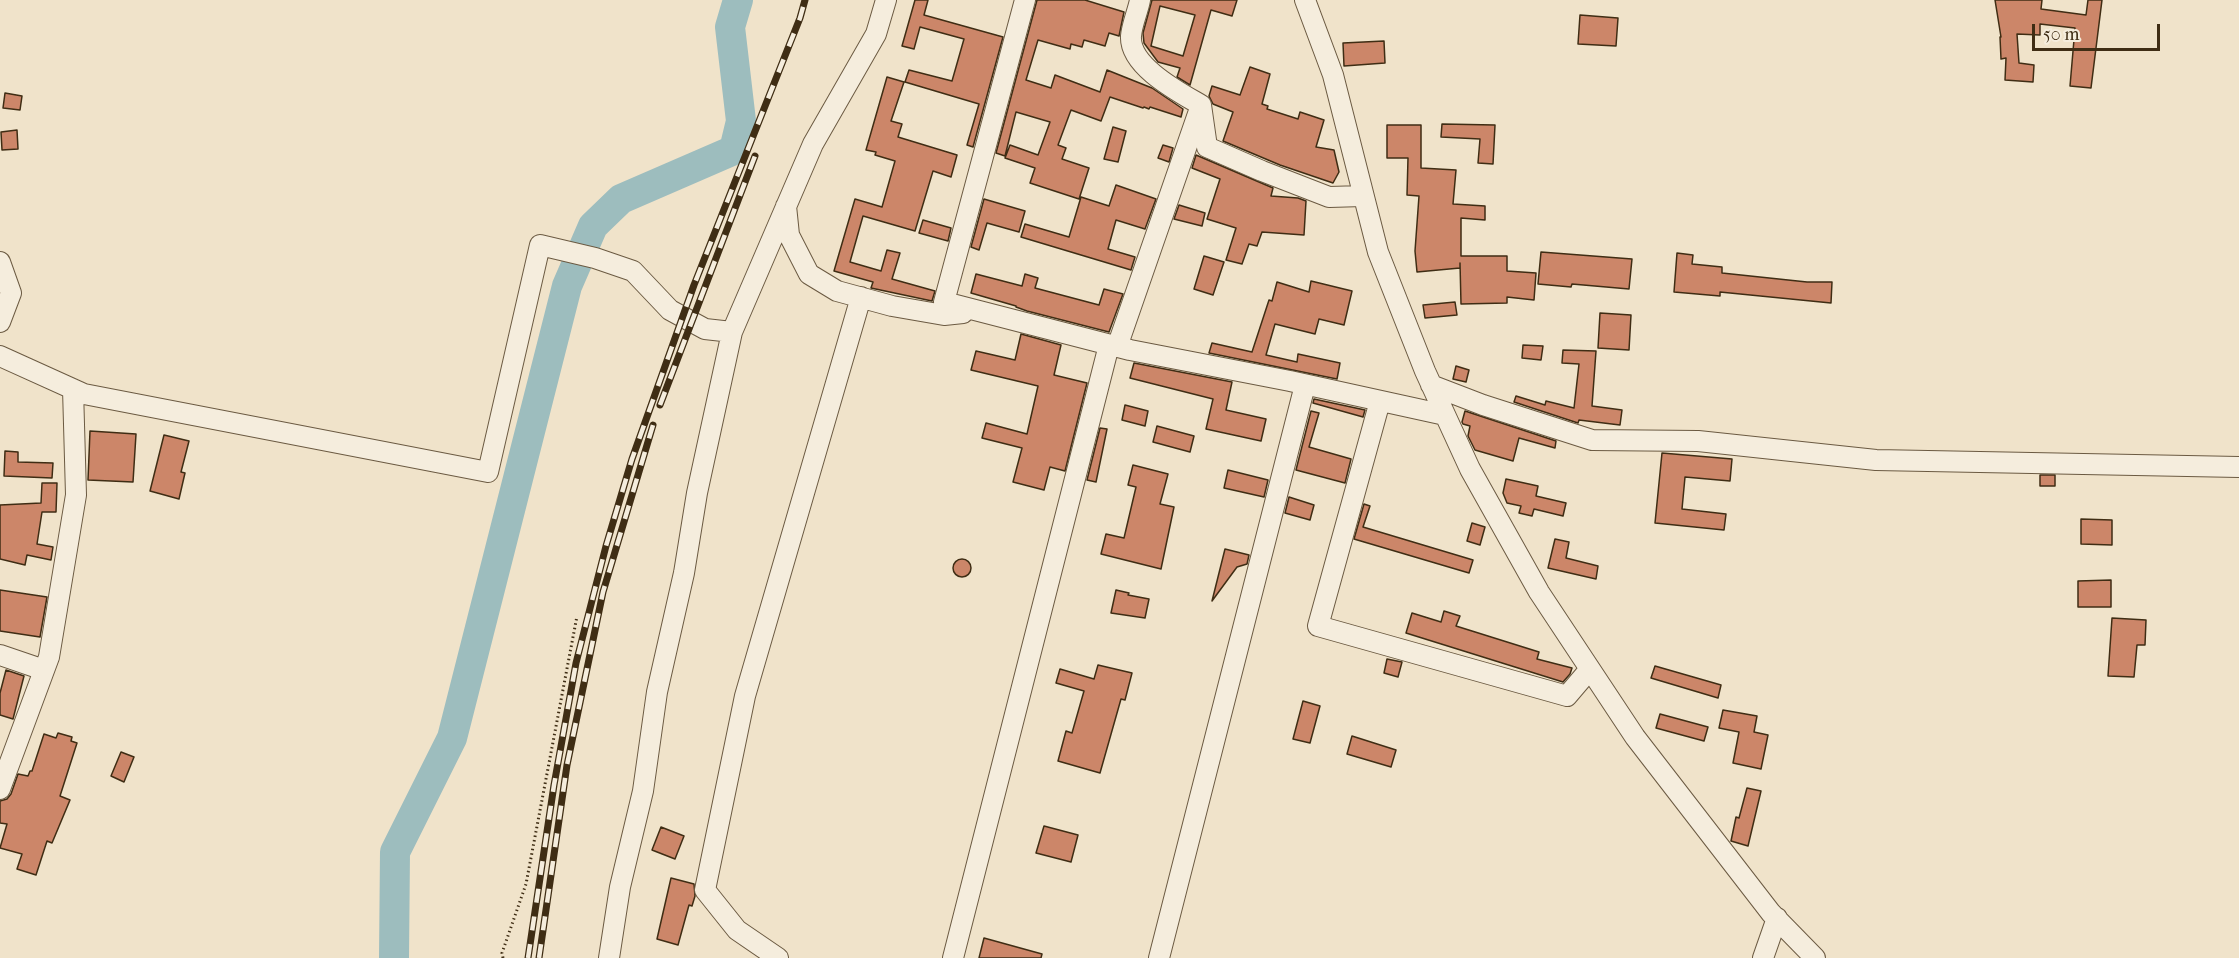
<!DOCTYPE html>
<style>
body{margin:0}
#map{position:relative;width:2239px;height:958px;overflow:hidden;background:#f0e3ca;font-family:"IM FELL French Canon",serif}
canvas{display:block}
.scale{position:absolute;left:2032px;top:24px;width:128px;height:27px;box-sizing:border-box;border:3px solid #3f2d14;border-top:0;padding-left:8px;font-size:18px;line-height:21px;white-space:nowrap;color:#3f2d14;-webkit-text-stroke:4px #f5eddd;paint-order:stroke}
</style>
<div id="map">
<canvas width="2239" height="958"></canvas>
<div class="scale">50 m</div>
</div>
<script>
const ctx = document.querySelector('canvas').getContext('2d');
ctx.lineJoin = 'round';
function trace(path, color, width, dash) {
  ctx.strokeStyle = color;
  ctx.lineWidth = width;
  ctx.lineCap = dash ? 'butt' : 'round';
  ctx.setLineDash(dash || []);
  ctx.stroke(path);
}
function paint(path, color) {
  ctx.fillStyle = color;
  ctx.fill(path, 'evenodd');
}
trace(new Path2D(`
 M 394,958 L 395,852 L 452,738 L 567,286 L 593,226 L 621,199 L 734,150 L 741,121 L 730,27 L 738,0`), '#9dbdbe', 30);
const building = new Path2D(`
 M 915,0 L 928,0 L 924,15 L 1003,37 L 973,147 L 967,145 L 979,104 L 905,82 L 909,70 L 952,81 L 964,39 L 920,27 L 914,49 L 902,46 Z
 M 1037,0 L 1085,0 L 1124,12 L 1119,36 L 1109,33 L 1105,46 L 1084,40 L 1082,47 L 1071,44 L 1070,49 L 1038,40 L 1026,80 L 1051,88 L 1055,75 L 1100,92 L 1107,70 L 1152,88 L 1183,109 L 1181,117 L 1150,107 L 1149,109 L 1144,107 L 1143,108 L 1110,97 L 1101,121 L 1071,110 L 1058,145 L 1066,148 L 1062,159 L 1089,168 L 1079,199 L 1030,183 L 1035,168 L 1005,158 L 1010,145 L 1038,155 L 1050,122 L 1016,112 L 1005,156 L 996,153 Z
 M 1152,0 L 1237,0 L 1232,16 L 1211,10 L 1190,85 L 1177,77 L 1180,68 L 1158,62 L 1144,43 L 1143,33 ZM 1160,6 L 1195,15 L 1183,56 L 1151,46 Z
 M 1995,0 L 2042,0 L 2041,9 L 2086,15 L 2088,0 L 2102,0 L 2091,88 L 2070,86 L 2075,28 L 2040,24 L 2040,35 L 2017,34 L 2019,63 L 2034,65 L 2033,82 L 2005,80 L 2006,58 L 2001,59 L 2000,37 L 2001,37 Z
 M 1580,15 L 1618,18 L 1616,46 L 1578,44 Z
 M 1384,41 L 1385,63 L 1344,66 L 1343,43 Z
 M 1250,67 L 1270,74 L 1262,104 L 1268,106 L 1267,109 L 1298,119 L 1300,112 L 1324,120 L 1316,147 L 1334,150 L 1339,172 L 1333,183 L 1280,165 L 1223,141 L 1233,112 L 1213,104 L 1209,96 L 1212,86 L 1240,95 Z
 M 887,77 L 904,82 L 891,121 L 902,124 L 898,137 L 957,155 L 951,177 L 933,171 L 915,231 L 863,216 L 850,262 L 881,271 L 887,250 L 900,253 L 892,279 L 935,291 L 932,301 L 871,288 L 873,282 L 834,271 L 855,199 L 882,207 L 895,161 L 875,155 L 876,152 L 866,150 Z
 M 5,93 L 22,96 L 20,110 L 3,108 Z
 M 1442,124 L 1495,125 L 1493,164 L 1478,163 L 1480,139 L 1441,137 Z
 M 1387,125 L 1421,125 L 1421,168 L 1456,170 L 1453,204 L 1485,206 L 1485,220 L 1461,218 L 1461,256 L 1507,256 L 1507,271 L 1536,273 L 1534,300 L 1507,297 L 1507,303 L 1461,304 L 1460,263 L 1460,268 L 1417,272 L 1415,251 L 1419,196 L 1407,195 L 1408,158 L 1387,158 Z
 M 1113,127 L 1126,131 L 1118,162 L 1104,159 Z
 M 17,130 L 18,149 L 2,150 L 1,132 Z
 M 1163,145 L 1173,148 L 1169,162 L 1158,158 Z
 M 1196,155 L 1273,188 L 1271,196 L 1298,198 L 1306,201 L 1304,235 L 1262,232 L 1257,246 L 1249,244 L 1242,264 L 1226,260 L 1236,228 L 1207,219 L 1220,179 L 1192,168 Z
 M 1116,185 L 1156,199 L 1145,229 L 1116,220 L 1108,249 L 1135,257 L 1131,270 L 1021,237 L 1025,224 L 1069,237 L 1081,197 L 1109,206 Z
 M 984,199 L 1025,211 L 1019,232 L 987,223 L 979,250 L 971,247 Z
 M 1179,205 L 1205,213 L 1202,226 L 1174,219 Z
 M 923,220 L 951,228 L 948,241 L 919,233 Z
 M 1541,252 L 1632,259 L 1629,289 L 1572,284 L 1571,287 L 1538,284 Z
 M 1677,253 L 1693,255 L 1692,264 L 1722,267 L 1722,273 L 1807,282 L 1832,282 L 1831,303 L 1720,292 L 1720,296 L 1674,292 Z
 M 1204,256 L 1224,262 L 1213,295 L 1194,289 Z
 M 976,274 L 1022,286 L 1025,274 L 1038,278 L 1035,288 L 1099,305 L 1104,289 L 1123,294 L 1109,332 L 1027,311 L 1016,307 L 1016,306 L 971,293 Z
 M 1311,281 L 1352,291 L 1344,325 L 1319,319 L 1315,334 L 1275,324 L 1266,355 L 1297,362 L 1298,354 L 1340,363 L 1337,379 L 1209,353 L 1212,343 L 1252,352 L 1269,300 L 1272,301 L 1277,282 L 1309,292 Z
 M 1455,302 L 1457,315 L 1425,318 L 1423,305 Z
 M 1600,313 L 1631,315 L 1629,350 L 1598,348 Z
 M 1021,334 L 1061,345 L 1054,375 L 1087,383 L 1065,471 L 1050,467 L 1044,490 L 1013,482 L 1022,448 L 982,438 L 986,423 L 1027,434 L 1038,386 L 971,370 L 976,351 L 1015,360 Z
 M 1523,345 L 1543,346 L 1541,360 L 1522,358 Z
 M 1563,350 L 1596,351 L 1592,406 L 1622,410 L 1620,425 L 1579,420 L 1578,423 L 1514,402 L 1516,396 L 1545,405 L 1546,401 L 1574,408 L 1579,364 L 1562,363 Z
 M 1134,363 L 1232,382 L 1226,410 L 1266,419 L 1261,441 L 1206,429 L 1213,399 L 1130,378 Z
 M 1456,366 L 1469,370 L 1466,382 L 1453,379 Z
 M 1314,399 L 1365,410 L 1363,417 L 1313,403 Z
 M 1125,405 L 1148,411 L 1145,426 L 1122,420 Z
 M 1311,411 L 1319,413 L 1309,447 L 1351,459 L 1345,483 L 1296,470 Z
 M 1465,411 L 1556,441 L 1555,448 L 1519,438 L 1513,461 L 1475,450 L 1468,436 L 1470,426 L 1463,424 L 1462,422 Z
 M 1157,426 L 1194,436 L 1190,452 L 1153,442 Z
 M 1100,428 L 1107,429 L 1096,482 L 1087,480 Z
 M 90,431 L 136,434 L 133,482 L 88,480 Z
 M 164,435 L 189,441 L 181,472 L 185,473 L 179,499 L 150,491 Z
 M 5,451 L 18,452 L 18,462 L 53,463 L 52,478 L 4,476 Z
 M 1662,453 L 1732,459 L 1730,481 L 1685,477 L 1682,509 L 1726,514 L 1724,530 L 1655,523 Z
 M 1133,465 L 1168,474 L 1160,504 L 1174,507 L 1161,569 L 1101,554 L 1106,534 L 1124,538 L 1136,487 L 1128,485 Z
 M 1228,470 L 1268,480 L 1264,497 L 1224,488 Z
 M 2040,475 L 2055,475 L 2055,486 L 2040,486 Z
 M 1506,479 L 1538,486 L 1536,496 L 1566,503 L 1563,516 L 1534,509 L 1532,516 L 1519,513 L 1521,506 L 1507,503 L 1503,493 Z
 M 42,483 L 57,483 L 56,512 L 42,512 L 37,544 L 53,547 L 51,560 L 27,555 L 25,565 L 0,559 L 0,505 L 41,503 Z
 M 1289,497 L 1314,505 L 1310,520 L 1285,513 Z
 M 1364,504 L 1370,506 L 1363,527 L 1473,560 L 1469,573 L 1354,539 Z
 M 2081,519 L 2112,520 L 2112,545 L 2081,544 Z
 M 1472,523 L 1485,527 L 1480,545 L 1467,541 Z
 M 1555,539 L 1569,542 L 1566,558 L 1598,566 L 1596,579 L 1548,568 Z
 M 1225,549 L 1249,555 L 1247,564 L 1237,567 L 1212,601 Z
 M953 568a9 9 0 1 1 18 0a9 9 0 1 1-18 0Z
 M 2111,580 L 2111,607 L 2078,607 L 2078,581 Z
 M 0,590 L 47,597 L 40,637 L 0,631 Z
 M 1116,590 L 1129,593 L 1128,595 L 1149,599 L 1145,618 L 1111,613 Z
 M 1444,611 L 1460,616 L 1456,626 L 1539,652 L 1537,659 L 1572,668 L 1570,674 L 1563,682 L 1406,633 L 1412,613 L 1441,622 Z
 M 2112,618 L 2146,620 L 2145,645 L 2137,645 L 2134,677 L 2108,676 Z
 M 1387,659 L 1402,662 L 1398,677 L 1384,673 Z
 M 1098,665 L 1132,673 L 1125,700 L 1121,699 L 1100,773 L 1058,761 L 1066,731 L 1072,733 L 1084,691 L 1056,683 L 1060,669 L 1094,679 Z
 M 1655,666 L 1721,685 L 1718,698 L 1651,678 Z
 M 6,670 L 24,676 L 13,719 L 0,715 L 0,693 Z
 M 1303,701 L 1320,706 L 1310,743 L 1293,739 Z
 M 1723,710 L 1757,716 L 1754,732 L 1768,735 L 1761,769 L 1733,763 L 1739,732 L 1719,728 Z
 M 1660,714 L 1708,727 L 1704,741 L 1656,728 Z
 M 58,733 L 72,737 L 71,741 L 77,743 L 60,796 L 70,800 L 52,843 L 47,841 L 36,875 L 17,869 L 22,854 L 0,848 L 7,824 L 0,823 L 0,801 L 7,799 L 11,794 L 18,774 L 28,776 L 30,771 L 32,771 L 44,734 L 56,738 Z
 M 1352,736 L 1396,750 L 1391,767 L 1347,754 Z
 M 121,752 L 134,757 L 124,782 L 111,776 Z
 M 1747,788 L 1761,791 L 1748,846 L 1731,841 L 1736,817 L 1739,818 Z
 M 1044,826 L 1078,835 L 1071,862 L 1036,853 Z
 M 661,827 L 684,836 L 675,859 L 652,850 Z
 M 671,878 L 694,884 L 695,896 L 692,906 L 689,905 L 678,945 L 657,939 Z
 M 984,938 L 1042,954 L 1041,958 L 979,958 Z`);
paint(building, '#cc8669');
trace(building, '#3f2d14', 1.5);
const street = new Path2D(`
 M 1025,0 L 944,302 L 1130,350 L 1290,381 L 1445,415
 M 1140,0 C 1138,11 1132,24 1131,36 C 1129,66 1179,92 1201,105 L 1207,147 L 1262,171 L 1329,197 L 1363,196
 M 1305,0 L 1333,75 L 1378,252 L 1425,371 L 1470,469 L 1539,592 L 1635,737 L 1771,913 L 1815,958
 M 786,206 L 789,235 L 809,274 L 837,291 L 892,306 L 944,315 L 963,313
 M 0,262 L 11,293 L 0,322
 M 1117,347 L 1200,108
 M 0,356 L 84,394 L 488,472 L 540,245 L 595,258 L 633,271 L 670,310 L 705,329 L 732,332
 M 1431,385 L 1483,405 L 1592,440 L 1698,441 L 1876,460 L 2239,467
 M 1380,401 L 1318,626 L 1567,696 L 1590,669
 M 0,655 L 44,670
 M 0,789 L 49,657 L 76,495 L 73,389
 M 609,958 L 620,887 L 643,791 L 657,692 L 684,573 L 697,493 L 732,332 L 813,144 L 876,34 L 886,0
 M 778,958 L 737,930 L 705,890 L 745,696 L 861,297
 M 953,958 L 1109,345
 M 1159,958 L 1305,385
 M 1763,958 L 1777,918`);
trace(street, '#6b5a42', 22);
trace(new Path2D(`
 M 503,958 L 502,953 L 526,884 L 577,616`), '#3f2d14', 3, [1.5, 3]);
trace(street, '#f5eddd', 20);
const rail = new Path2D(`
 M 660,405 L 755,156
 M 528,958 L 554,785 L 576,663 L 606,546 L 632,459 L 694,285 L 800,18 L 805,0
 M 539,958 L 567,765 L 603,592 L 653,425`);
trace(rail, '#3f2d14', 7);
trace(rail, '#f5eddd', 4.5, [14]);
</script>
